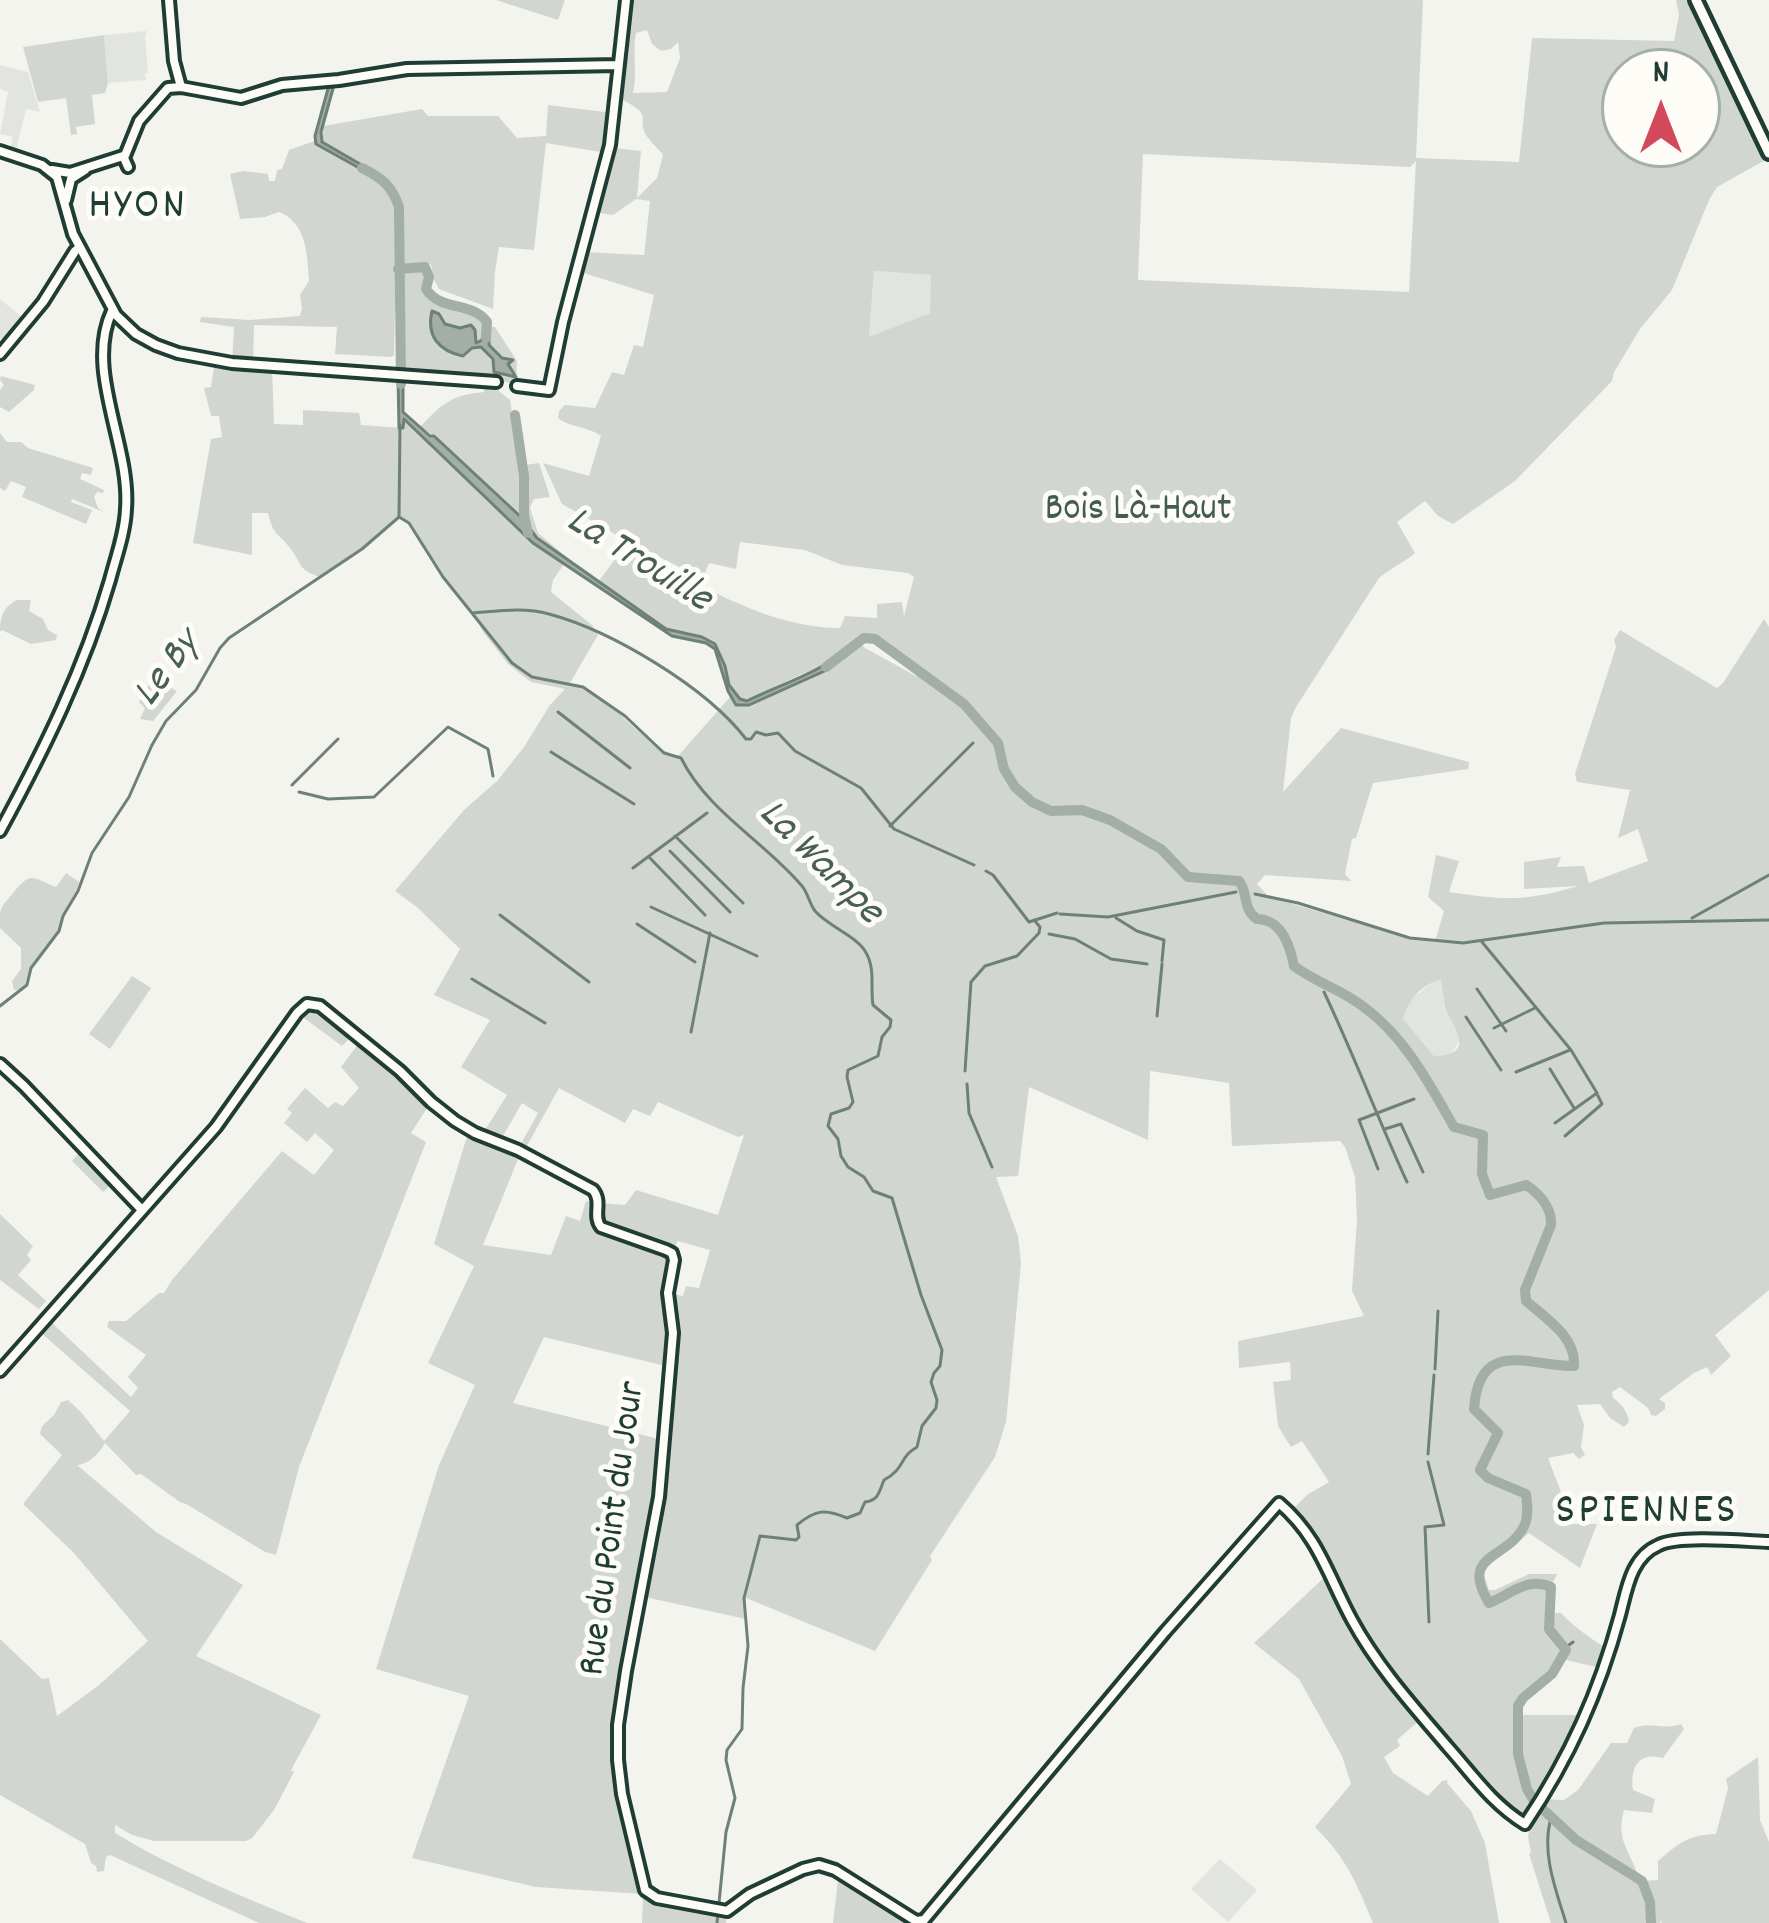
<!DOCTYPE html>
<meta charset="utf-8">
<style>
body{margin:0}
#map{position:relative;width:1769px;height:1923px;overflow:hidden;background:#f4f4ef;font-family:Dekko,sans-serif}
canvas{display:block}
.north{position:absolute;left:1601px;top:48px;width:120px;height:120px;box-sizing:border-box;background:#fdfcf7;border:3px solid #a4b0a9;border-radius:50%;rotate:0deg;font-size:33px;font-weight:700;line-height:48px;text-align:center;color:#1f3d34}
.north::after{content:'';display:block;margin:auto;width:42px;height:54px;background:#d1495b;clip-path:polygon(50% 0,100% 100%,50% 72%,0 100%)}
</style>
<div id="map">
<canvas width="1769" height="1923"></canvas>
<div class="north">N</div>
</div>
<script>
const ctx = document.querySelector('canvas').getContext('2d');
ctx.lineJoin = 'round';
function paint(path, color) {
  ctx.fillStyle = color;
  ctx.fill(path, 'evenodd');
}
function trace(path, color, width, dash) {
  ctx.strokeStyle = color;
  ctx.lineWidth = width;
  ctx.lineCap = dash ? 'butt' : 'round';
  ctx.setLineDash(dash || []);
  ctx.stroke(path);
}
function drawText(font, color, halo, rows, align = 'center') {
  ctx.font = font + ' Dekko,sans-serif';
  ctx.lineWidth = 10;
  ctx.setLineDash([]);
  ctx.textBaseline = 'middle';
  ctx.strokeStyle = halo;
  ctx.fillStyle = color;
  for (const [text, x, y, turn = 0] of rows) {
    ctx.save();
    ctx.translate(x, y);
    ctx.rotate((+turn || 0) * Math.PI / 180);
    ctx.textAlign = isNaN(turn) ? turn : align;
    if (halo) ctx.strokeText(text, 0, 0);
    ctx.fillText(text, 0, 0);
    ctx.restore();
  }
}
paint(new Path2D(`
 M 147,31 L 145,36 L 148,73 L 145,73 L 146,80 L 108,83 L 104,35 Z
 M 0,65 L 28,72 L 40,112 L 26,109 L 15,155 L 9,153 L 13,137 L 0,134 L 8,92 L 0,89 Z
 M 874,271 L 932,275 L 930,313 L 869,338 Z
 M 0,299 L 27,321 L 7,344 L 0,338 Z
 M 1442,980 L 1444,1004 L 1460,1033 L 1459,1041 L 1453,1052 L 1447,1055 L 1434,1056 L 1403,1019 L 1406,1004 L 1432,982 Z
 M 1220,1859 L 1257,1890 L 1228,1922 L 1191,1889 Z`), '#e2e5df');
paint(new Path2D(`
 M 496,0 L 565,0 L 558,20 Z
 M 626,0 L 1423,0 L 1416,158 L 1519,162 L 1532,38 L 1674,41 L 1679,15 L 1676,0 L 1696,0 L 1761,137 L 1769,138 L 1769,158 L 1717,187 L 1709,200 L 1672,290 L 1640,329 L 1614,372 L 1612,381 L 1515,481 L 1453,524 L 1438,516 L 1425,501 L 1397,522 L 1415,553 C 1403,563 1391,568 1379,578 L 1296,707 L 1291,718 L 1283,792 L 1341,728 L 1469,762 L 1468,769 L 1373,783 L 1356,838 L 1352,839 L 1345,874 L 1351,881 L 1265,875 L 1257,884 L 1269,897 L 1410,938 L 1435,941 L 1444,911 L 1428,897 L 1436,855 L 1459,861 L 1449,892 C 1504,900 1524,902 1578,886 L 1524,889 L 1524,862 L 1561,857 L 1557,867 L 1584,866 L 1589,883 L 1648,861 L 1638,829 L 1618,838 L 1630,790 L 1577,782 L 1575,774 L 1616,647 L 1614,640 L 1620,630 L 1717,688 L 1723,683 L 1764,619 L 1769,627 L 1769,1290 L 1715,1335 L 1731,1356 L 1711,1375 L 1707,1367 L 1694,1373 L 1659,1399 L 1665,1403 L 1665,1409 L 1656,1416 L 1651,1415 L 1648,1408 L 1620,1387 L 1612,1392 L 1613,1398 C 1621,1403 1628,1412 1629,1422 L 1624,1427 L 1610,1418 L 1600,1404 L 1577,1405 L 1584,1425 L 1581,1447 L 1585,1455 L 1579,1459 L 1573,1453 L 1548,1458 L 1561,1492 L 1570,1524 L 1597,1524 L 1580,1568 L 1529,1533 L 1486,1568 L 1483,1573 L 1489,1590 L 1495,1590 L 1529,1574 L 1557,1574 L 1551,1587 L 1549,1613 L 1561,1613 C 1573,1626 1593,1641 1610,1650 L 1605,1669 L 1562,1659 C 1547,1683 1527,1687 1519,1715 L 1587,1715 L 1542,1799 L 1564,1800 L 1578,1790 L 1611,1743 L 1627,1743 L 1634,1728 C 1651,1722 1664,1730 1681,1724 L 1684,1729 L 1663,1758 C 1638,1751 1630,1768 1633,1790 L 1655,1799 L 1652,1813 L 1624,1810 C 1615,1842 1632,1853 1640,1881 L 1658,1880 L 1658,1861 C 1679,1843 1688,1835 1716,1834 L 1728,1788 L 1726,1779 L 1758,1757 L 1760,1820 L 1769,1842 L 1769,1923 L 1662,1923 L 1661,1920 L 1660,1923 L 1551,1923 L 1529,1854 L 1531,1852 L 1528,1837 L 1533,1808 L 1523,1816 L 1509,1814 L 1422,1718 L 1397,1740 L 1400,1746 L 1384,1757 L 1393,1773 L 1428,1796 L 1442,1781 L 1448,1780 L 1447,1783 L 1471,1811 L 1485,1843 L 1499,1923 L 1373,1923 C 1356,1882 1347,1859 1315,1827 L 1351,1784 L 1342,1756 L 1299,1679 L 1254,1643 L 1329,1573 L 1290,1512 L 1307,1495 L 1329,1482 L 1302,1441 L 1291,1447 L 1278,1426 L 1273,1382 L 1291,1380 L 1290,1362 L 1239,1368 L 1238,1341 L 1364,1316 L 1352,1291 L 1357,1220 L 1355,1177 L 1345,1147 L 1340,1141 L 1232,1146 L 1229,1083 L 1150,1071 L 1148,1140 L 1029,1087 L 1018,1176 L 996,1177 L 1018,1236 L 1021,1263 L 1006,1422 L 995,1457 L 930,1556 L 932,1560 L 875,1651 L 746,1598 L 746,1619 L 640,1596 L 621,1701 L 618,1760 L 638,1869 L 652,1896 L 727,1911 L 726,1923 L 642,1923 L 643,1894 L 536,1887 L 412,1858 L 469,1696 L 376,1669 L 439,1465 L 475,1385 L 428,1363 L 474,1266 L 434,1244 L 469,1130 L 482,1135 L 507,1095 L 461,1067 L 490,1020 L 434,995 L 460,949 L 418,908 L 395,891 L 464,810 L 498,780 L 524,747 L 550,705 L 565,689 L 531,682 L 508,664 L 483,632 L 473,613 L 443,577 L 409,523 L 399,518 L 362,549 L 320,577 C 296,569 303,564 290,548 C 278,532 273,536 268,513 L 252,513 L 252,555 L 193,543 L 211,439 L 222,437 L 219,416 L 211,416 L 204,388 L 211,387 L 215,361 L 232,362 L 234,327 L 200,322 L 201,317 L 250,320 L 300,316 L 302,308 L 300,295 L 309,281 C 307,254 307,223 279,212 L 265,217 L 240,219 L 230,174 L 243,171 L 268,174 L 269,181 L 275,181 L 277,170 L 282,169 L 289,150 L 317,140 L 320,145 L 344,156 L 323,143 L 323,126 L 422,109 L 428,116 L 498,116 L 517,138 L 546,136 L 548,105 L 613,113 ZM 647,30 L 652,44 L 661,51 L 671,49 L 678,42 L 680,58 L 667,92 L 633,93 C 638,74 632,53 636,33 ZM 1625,72 L 1697,72 L 1697,144 L 1625,144 ZM 620,99 C 658,116 633,118 649,139 C 653,145 659,149 663,155 L 657,178 L 637,198 L 641,151 L 614,148 ZM 546,143 L 607,153 L 592,212 L 613,215 L 636,199 L 650,201 L 644,255 L 582,252 L 577,271 L 654,295 L 643,347 L 634,345 L 624,375 L 612,372 L 595,408 L 565,405 L 559,411 L 558,418 C 570,428 588,426 601,436 L 589,476 L 543,463 L 562,504 L 620,537 L 703,579 L 709,563 L 736,569 L 740,542 L 805,550 L 842,565 L 908,573 L 914,577 L 904,616 L 902,602 L 877,604 L 877,618 L 845,616 L 840,628 C 763,628 693,579 625,546 L 598,582 C 618,595 650,622 670,631 C 686,637 702,634 715,647 C 732,663 721,693 747,701 C 773,688 809,669 835,662 L 829,669 L 749,705 L 736,705 L 730,697 L 678,756 C 641,746 613,695 570,683 L 598,635 L 592,625 L 551,592 L 553,580 L 564,564 C 503,522 454,467 403,417 L 402,428 L 361,425 L 359,413 L 303,410 L 303,425 L 274,424 L 272,366 L 253,364 L 254,325 L 337,327 L 335,354 L 391,357 L 394,355 L 396,257 L 401,266 L 431,264 L 433,278 L 439,289 L 493,309 L 495,272 L 499,247 L 534,250 ZM 1143,154 L 1410,167 L 1416,161 L 1409,292 L 1138,280 ZM 874,271 L 931,275 L 930,313 L 869,337 ZM 871,635 L 888,645 L 918,671 L 916,676 L 865,648 L 856,639 ZM 1441,980 C 1443,990 1443,1002 1447,1012 C 1458,1033 1473,1055 1434,1056 L 1403,1019 C 1407,1002 1422,983 1441,980 ZM 559,1088 L 625,1123 L 633,1109 L 650,1116 L 658,1102 L 738,1137 L 744,1135 L 718,1215 L 636,1190 L 625,1205 L 599,1203 L 597,1219 L 592,1222 L 596,1203 L 586,1201 L 580,1221 L 566,1216 L 551,1255 L 483,1245 L 521,1152 L 523,1153 ZM 522,1103 L 538,1113 L 518,1149 L 500,1141 ZM 678,1241 L 710,1250 L 699,1288 L 686,1286 L 683,1296 L 668,1293 L 671,1252 ZM 544,1337 L 670,1367 L 663,1440 L 513,1403 Z
 M 104,35 L 108,83 L 105,93 L 92,95 L 95,124 L 76,127 L 77,134 L 71,135 L 66,98 L 38,102 L 23,47 Z
 M 422,268 L 428,276 L 424,289 L 431,301 L 472,312 L 484,326 L 495,327 L 517,361 L 516,384 L 487,378 L 418,374 L 418,370 L 413,369 L 412,374 L 402,371 L 403,271 Z
 M 1,376 L 35,385 L 34,390 L 9,412 L 0,407 L 0,390 L 4,385 L 0,380 Z
 M 485,386 L 494,387 L 510,400 L 522,479 L 522,518 L 434,436 L 420,427 C 442,404 451,395 484,392 Z
 M 0,433 L 7,442 L 21,442 L 28,448 L 93,468 L 91,475 L 82,473 L 80,479 L 104,490 L 103,493 L 97,492 L 94,497 L 98,508 L 104,512 L 72,499 L 71,502 L 92,510 L 86,524 L 22,497 L 26,487 L 11,481 L 5,491 L 0,488 Z
 M 539,463 L 550,497 L 534,499 L 530,508 L 538,533 L 577,566 C 524,529 525,530 525,465 Z
 M 17,600 L 31,600 L 29,611 L 43,619 L 48,630 L 57,635 L 56,640 L 31,644 L 2,630 L 0,632 C 0,617 3,607 17,600 Z
 M 153,678 L 177,691 L 153,721 L 140,719 L 145,708 L 139,702 Z
 M 66,873 L 79,882 C 78,890 56,936 51,943 C 45,950 36,957 32,965 C 27,976 29,983 22,991 L 14,990 L 12,981 L 21,969 L 21,948 L 0,928 C 0,905 0,909 13,893 C 31,871 31,877 56,887 Z
 M 132,976 L 151,988 L 110,1049 L 89,1034 Z
 M 312,1003 L 354,1034 L 342,1046 L 297,1013 Z
 M 361,1040 L 431,1102 L 411,1133 L 426,1142 L 299,1467 L 276,1555 L 265,1552 L 188,1505 L 180,1502 L 141,1474 L 136,1475 L 105,1443 C 99,1454 89,1464 77,1465 L 156,1532 L 243,1585 L 196,1656 L 321,1715 L 291,1770 L 294,1772 L 274,1810 L 252,1838 L 246,1841 L 154,1841 L 132,1835 L 115,1825 L 115,1833 C 176,1870 241,1896 307,1923 L 259,1923 L 110,1855 L 106,1857 L 104,1871 L 97,1872 L 96,1866 L 91,1863 L 85,1844 L 0,1795 L 0,1639 L 42,1679 L 49,1678 L 57,1716 L 99,1685 L 148,1641 L 74,1553 L 23,1504 L 62,1455 L 40,1434 L 42,1426 L 54,1415 L 61,1402 L 68,1400 L 81,1412 L 104,1441 L 130,1411 L 40,1332 L 51,1322 L 131,1397 L 138,1388 L 128,1377 L 146,1355 L 107,1327 L 109,1321 L 126,1321 L 159,1293 L 164,1293 L 172,1280 L 282,1151 L 314,1175 L 334,1150 L 315,1133 L 307,1142 L 284,1123 L 292,1113 L 287,1109 L 305,1088 L 328,1108 L 335,1102 L 343,1106 L 359,1088 L 341,1067 Z
 M 83,1148 L 115,1181 L 103,1192 L 72,1161 Z
 M 0,1214 L 33,1246 L 27,1255 L 31,1260 L 18,1275 L 46,1301 L 39,1309 L 0,1280 Z
 M 839,1872 L 919,1923 L 833,1923 Z`), '#d1d6d1');
const water = new Path2D(`
 M 329,85 L 334,85 L 321,132 L 322,142 L 372,171 L 370,174 L 316,144 L 315,136 Z
 M 432,311 L 439,314 L 445,324 L 460,328 L 471,325 L 475,330 L 476,343 L 482,340 L 484,328 L 489,328 L 489,345 L 502,358 L 513,360 L 508,364 L 516,377 L 494,372 L 493,359 L 481,347 L 472,348 L 463,356 C 439,351 426,336 432,311 Z
 M 398,376 L 403,376 L 403,412 L 430,436 L 434,436 L 522,518 L 537,538 L 666,629 L 702,637 L 715,644 L 725,666 L 729,685 L 740,699 L 747,701 C 775,687 807,677 833,660 L 835,663 L 829,669 L 749,705 L 736,705 L 728,691 L 715,649 L 706,643 L 672,636 L 533,543 L 404,419 L 403,428 L 399,428 Z`);
paint(water, '#a3aea7');
trace(water, '#6e8179', 3);
trace(new Path2D(`
 M 399,517 L 409,523 L 443,577 L 512,663 L 532,677 L 583,687 L 625,716 L 664,753 L 681,758 C 708,812 764,841 802,886 C 808,893 809,903 815,911 C 828,926 856,936 865,951 C 876,968 870,987 873,1005 L 891,1020 L 890,1027 L 882,1037 L 878,1056 L 848,1070 L 847,1077 L 853,1102 L 849,1108 L 831,1114 L 828,1126 L 838,1139 L 841,1156 L 848,1167 L 864,1177 L 873,1191 L 892,1198 L 921,1295 L 942,1350 L 940,1366 L 934,1373 L 931,1382 L 937,1400 L 936,1408 L 922,1426 L 917,1447 C 898,1458 906,1468 884,1480 C 879,1492 879,1500 865,1502 L 860,1513 L 847,1518 C 826,1509 816,1509 797,1525 L 799,1537 L 796,1540 L 760,1536 L 744,1598 L 748,1646 L 743,1688 L 742,1729 L 727,1750 L 726,1760 L 735,1798 L 726,1832 L 717,1923
 M 473,613 C 498,611 525,607 549,614 C 612,631 706,687 746,739 L 751,739 L 756,732 L 766,735 L 778,733 L 795,751 L 861,788 L 894,829 L 974,865
 M 558,712 L 630,768
 M 551,752 L 634,804
 M 292,785 L 338,739
 M 299,792 L 328,799 L 374,797 L 448,727 L 488,749 L 493,776
 M 890,826 L 973,743
 M 675,836 L 743,903
 M 670,851 L 730,912
 M 649,857 L 705,915
 M 633,868 L 707,813
 M 986,871 L 993,875 L 1029,922 L 1057,913
 M 1255,894 L 1298,903 L 1410,938 L 1463,943 L 1604,923 L 1769,920
 M 651,907 L 757,956
 M 1060,914 L 1108,917 L 1236,892
 M 500,915 L 589,982
 M 1116,918 L 1137,931 L 1164,940 L 1162,961
 M 1692,918 L 1769,875
 M 637,924 L 695,962
 M 1049,934 L 1075,939 L 1111,959 L 1147,964
 M 1482,942 L 1571,1050 L 1597,1093 L 1555,1123
 M 472,979 L 545,1023
 M 1477,989 L 1506,1031
 M 1324,992 C 1354,1055 1378,1119 1407,1182
 M 0,1006 L 27,985 L 31,968 L 59,931 L 63,916 L 78,891 L 92,853 L 129,797 L 152,745 L 166,721 L 196,690 L 220,648 L 229,638 L 362,549 L 399,517 L 400,425
 M 1157,1016 L 1162,964
 M 1466,1017 L 1501,1070
 M 1494,1028 L 1535,1008
 M 691,1032 L 710,933
 M 1550,1069 L 1574,1108
 M 965,1071 L 971,982 L 985,966 L 1017,956 L 1039,933 L 1040,927 L 1034,920
 M 1516,1072 L 1570,1050
 M 967,1084 L 969,1113 L 992,1167
 M 1385,1129 L 1401,1124 L 1423,1172
 M 1565,1136 L 1602,1104 L 1597,1094
 M 1378,1169 L 1359,1120 L 1414,1099
 M 1435,1369 L 1438,1311
 M 1428,1454 L 1434,1375
 M 1428,1462 L 1444,1525 L 1425,1527 L 1429,1622
 M 1565,1648 L 1573,1642
 M 1551,1818 C 1541,1853 1556,1890 1566,1923`), '#6e8179', 3);
trace(new Path2D(`
 M 362,168 C 382,178 392,186 399,207 L 401,384
 M 398,269 L 425,267 L 429,277 L 426,289 C 441,312 472,301 487,322 L 486,338
 M 515,415 L 524,476 L 524,516 L 528,533
 M 826,667 L 864,638 L 875,639 L 964,704 L 998,743 L 1004,769 L 1015,787 L 1032,802 L 1051,811 L 1082,810 L 1110,820 L 1161,849 L 1188,877 L 1239,881 C 1249,894 1242,909 1257,919 C 1281,919 1290,945 1294,966 C 1315,982 1340,989 1361,1005 C 1404,1035 1429,1083 1454,1127 L 1483,1135 L 1482,1174 L 1490,1195 L 1526,1185 C 1540,1194 1552,1208 1551,1225 L 1525,1290 L 1526,1301 C 1547,1319 1576,1337 1574,1366 C 1531,1367 1479,1336 1474,1409 L 1498,1433 L 1480,1470 L 1488,1478 L 1526,1494 C 1527,1504 1529,1514 1525,1524 C 1510,1560 1458,1552 1489,1603 C 1510,1595 1527,1576 1551,1587 L 1549,1629 L 1566,1650 L 1552,1674 L 1523,1698 L 1518,1706 L 1518,1754 L 1527,1789 L 1534,1801 L 1576,1840 L 1642,1881 L 1650,1902 L 1651,1923`), '#a3aea7', 10);
const secondary = new Path2D(`
 M 169,0 L 174,61 L 181,87
 M 0,151 L 42,165 L 57,177 L 73,234 L 116,315 L 136,334 L 156,345 L 178,353 L 232,363 L 496,382
 M 128,167 L 124,158 L 139,121 L 168,88 L 181,87 L 241,98 L 282,85 L 339,80 L 407,69 L 618,65
 M 52,170 L 70,173 L 123,156
 M 66,200 L 71,179 L 85,170
 M 0,354 L 43,302 L 75,251 L 80,247
 M 517,386 L 549,390 L 563,322 L 610,145 L 626,0
 M 0,831 C 44,750 84,669 110,580 C 116,557 125,533 126,509 C 131,445 84,371 112,311
 M 0,1064 L 24,1086 L 142,1210
 M 0,1371 L 216,1127 L 297,1013 L 307,1004 L 320,1006 L 400,1071 L 431,1102 L 455,1121 L 475,1133 L 518,1150 L 593,1190 C 603,1202 592,1216 601,1227 L 666,1250 L 672,1253 L 674,1260 L 668,1293 L 673,1333 L 659,1497 L 626,1671 L 618,1725 L 618,1760 L 622,1794 L 645,1890 L 657,1898 L 727,1911 L 750,1894 L 803,1869 L 819,1865 L 835,1870 L 916,1921 L 924,1920 L 1165,1632 L 1279,1503 C 1319,1537 1328,1576 1352,1620 C 1377,1666 1413,1706 1447,1746 C 1472,1774 1492,1804 1525,1824 C 1570,1757 1599,1692 1620,1615 C 1627,1588 1631,1557 1659,1545 C 1680,1535 1743,1541 1769,1542`);
const primary = new Path2D(`
 M 1696,0 L 1769,153`);
trace(secondary, '#1f3d34', 16);
trace(primary, '#1f3d34', 18);
trace(secondary, '#fdfcf7', 8);
trace(primary, '#fdfcf7', 9);
drawText('39px', '#435c53', '#fdfcf7', [
 ["Bois Là-Haut",1138,513]
]);
drawText('39px', '#1f3d34', '#fdfcf7', [
 ["Rue du Point du Jour",616,1529,-82]
]);
drawText('italic 42px', '#475f56', '#fdfcf7', [
 ["La Trouille",637,563,32],
 ["Le By",170,671,-53],
 ["La Wampe",818,865,45]
]);
ctx.letterSpacing = '3px';
drawText('45px', '#1f3d34', '#fdfcf7', [
 ["HYON",138,210],
 ["SPIENNES",1647,1515]
]);
ctx.letterSpacing = '0px';
</script>
